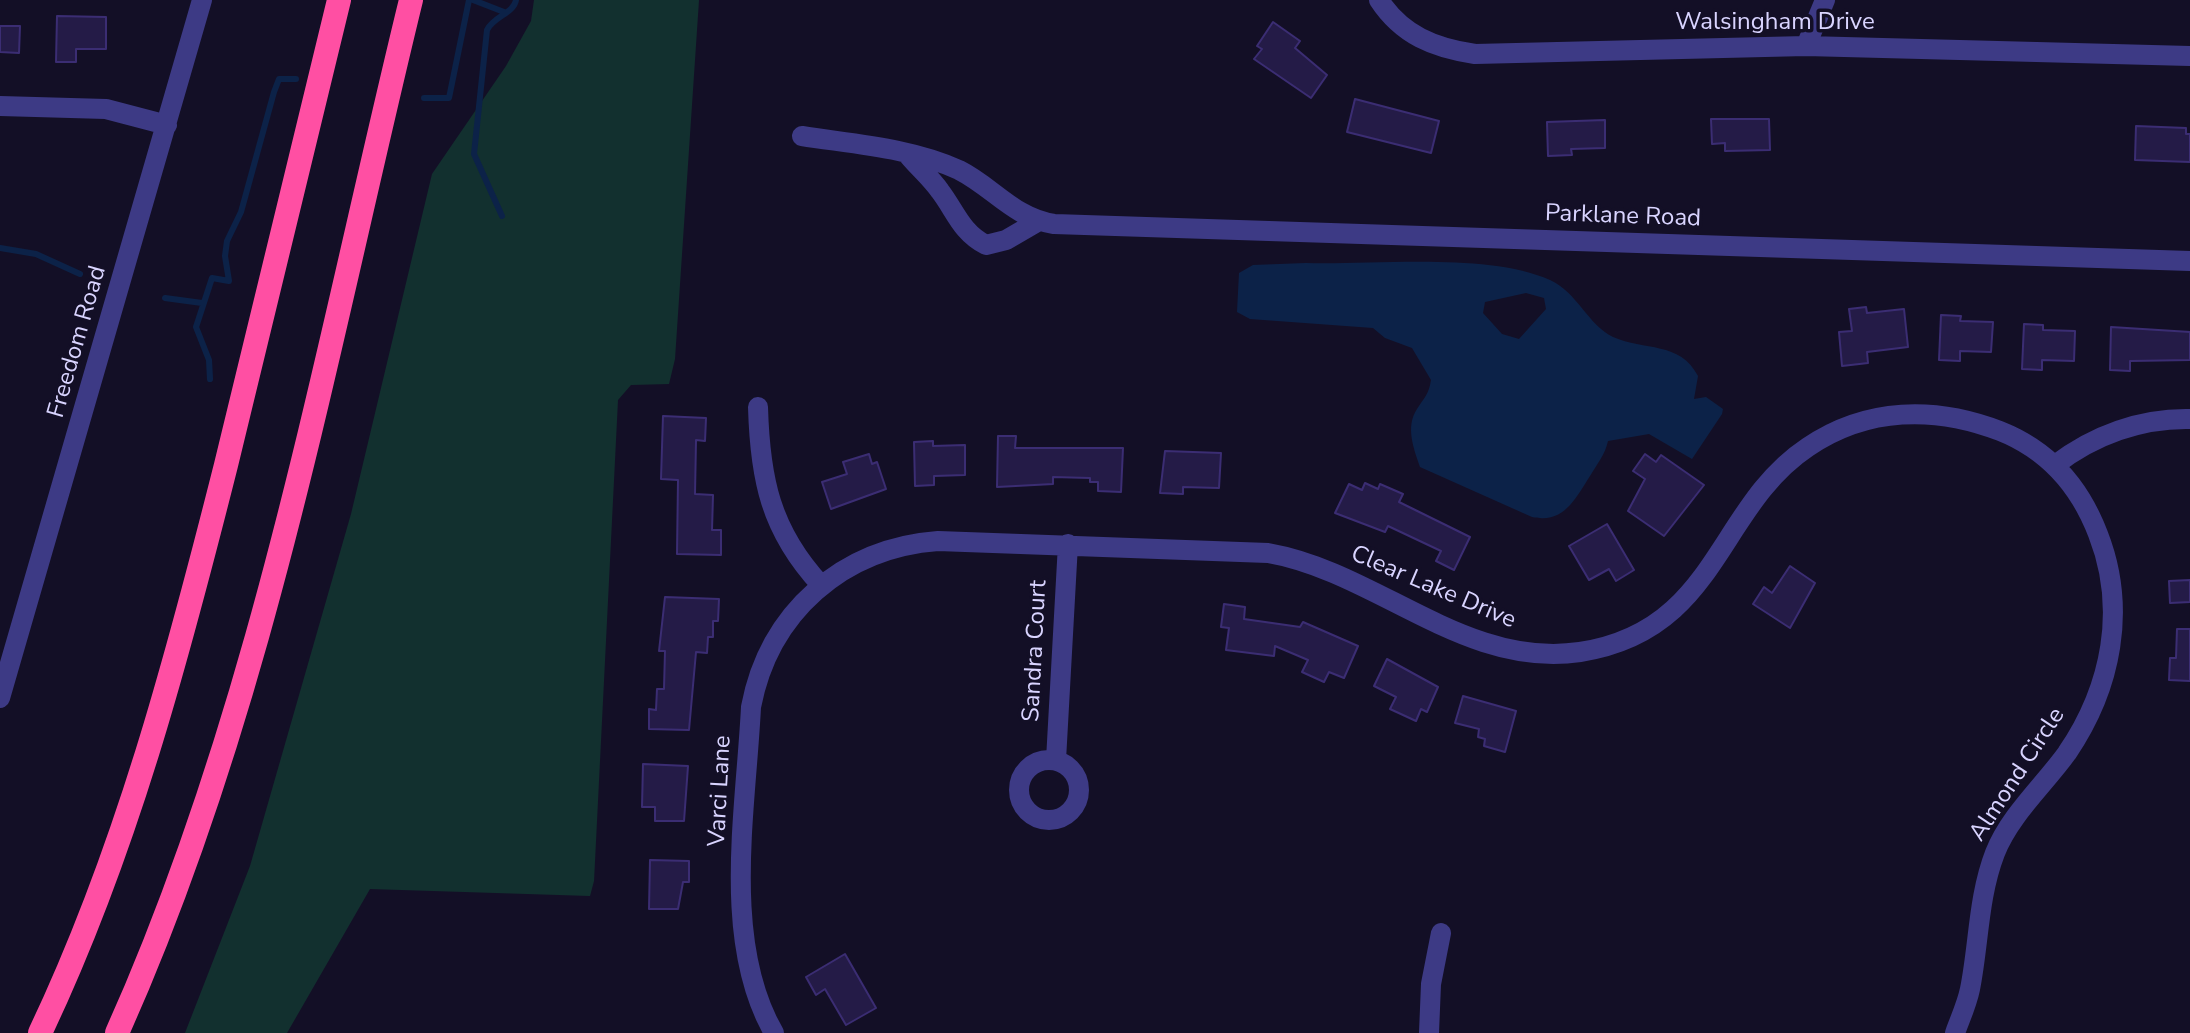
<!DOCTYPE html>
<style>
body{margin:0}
canvas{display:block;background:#130f26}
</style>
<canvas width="2190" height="1033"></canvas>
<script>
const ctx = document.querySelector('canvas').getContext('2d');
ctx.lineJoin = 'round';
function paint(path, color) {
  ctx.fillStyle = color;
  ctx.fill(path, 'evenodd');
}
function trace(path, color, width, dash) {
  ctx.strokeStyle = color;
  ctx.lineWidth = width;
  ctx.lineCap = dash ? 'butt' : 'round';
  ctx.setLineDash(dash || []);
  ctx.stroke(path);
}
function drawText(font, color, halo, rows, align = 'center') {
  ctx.font = font + ' "Nunito Sans",sans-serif';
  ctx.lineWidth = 7;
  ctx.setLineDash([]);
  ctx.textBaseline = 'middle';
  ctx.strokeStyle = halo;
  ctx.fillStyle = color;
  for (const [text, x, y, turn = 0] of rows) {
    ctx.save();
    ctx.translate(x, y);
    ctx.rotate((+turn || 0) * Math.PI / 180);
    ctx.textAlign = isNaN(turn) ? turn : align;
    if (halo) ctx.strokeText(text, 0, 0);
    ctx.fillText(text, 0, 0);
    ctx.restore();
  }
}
paint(new Path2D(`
 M 534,0 L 699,0 L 675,359 L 669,384 L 631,385 L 618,400 L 594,881 L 590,896 L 370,889 L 287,1033 L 185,1033 L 250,866 L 351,514 L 432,174 L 506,66 L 531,21 Z`), '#12302f');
paint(new Path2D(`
 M 1306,263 C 1375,265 1488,252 1550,280 C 1577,292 1588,325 1613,337 C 1644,351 1680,341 1698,376 L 1694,399 L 1706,397 L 1723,409 L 1722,414 L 1692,459 L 1649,434 L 1608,441 C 1605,455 1597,464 1590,476 C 1575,499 1564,524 1532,517 L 1420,467 C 1414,449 1405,427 1417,409 C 1424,398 1429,394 1431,380 L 1412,348 L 1385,338 L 1373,328 L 1250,319 L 1237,312 L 1239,273 L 1253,265 ZM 1526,293 L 1544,298 L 1546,309 L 1519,339 L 1502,334 L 1483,313 L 1485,302 Z`), '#0c2248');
trace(new Path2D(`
 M 473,0 L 504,12
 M 424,98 L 449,98 L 469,0
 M 502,216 L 474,154 L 487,30 C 493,17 514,13 516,0
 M 0,248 L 36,254 L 80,274
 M 165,298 L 202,303
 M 210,379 L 209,360 L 196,327 L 212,278 L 229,281 L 225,256 L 227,241 L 241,212 L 274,92 L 279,79 L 296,79`), '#0c2248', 6);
const building = new Path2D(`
 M 57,16 L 106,17 L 106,49 L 76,49 L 76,62 L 56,62 Z
 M 1273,22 L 1300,41 L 1295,48 L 1327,75 L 1311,98 L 1254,59 L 1262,49 L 1257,46 Z
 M 0,26 L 20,26 L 19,53 L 0,52 Z
 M 1355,99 L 1439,121 L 1431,153 L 1347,132 Z
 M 1711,119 L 1769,119 L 1770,150 L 1725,151 L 1725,143 L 1712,144 Z
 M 1605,120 L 1605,148 L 1571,149 L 1572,155 L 1548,156 L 1547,122 Z
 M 2136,126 L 2186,128 L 2186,134 L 2190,134 L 2190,162 L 2135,160 Z
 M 1866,307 L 1867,313 L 1904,309 L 1908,347 L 1867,352 L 1868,363 L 1842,366 L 1839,332 L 1852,331 L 1849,309 Z
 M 1941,315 L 1961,316 L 1960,321 L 1993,322 L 1991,352 L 1960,351 L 1960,361 L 1939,360 Z
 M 2024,324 L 2043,325 L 2043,330 L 2075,331 L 2074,361 L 2042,360 L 2042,370 L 2022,369 Z
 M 2111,327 L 2190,332 L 2190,360 L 2130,361 L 2130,371 L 2110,370 Z
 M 663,416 L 706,418 L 705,441 L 696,440 L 695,494 L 713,495 L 712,530 L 721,530 L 721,555 L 677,554 L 678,480 L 661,479 Z
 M 998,436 L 1016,436 L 1015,448 L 1123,448 L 1121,492 L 1098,491 L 1098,482 L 1090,482 L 1090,478 L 1053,477 L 1053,484 L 997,487 Z
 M 933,441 L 933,446 L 965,445 L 965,475 L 934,476 L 934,485 L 915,486 L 914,442 Z
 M 1165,451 L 1221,453 L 1219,488 L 1183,487 L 1183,494 L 1160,493 Z
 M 869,454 L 872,464 L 877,462 L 886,489 L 831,509 L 822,482 L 847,474 L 843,462 Z
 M 1645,454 L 1656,462 L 1661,455 L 1704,485 L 1664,536 L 1628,511 L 1645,479 L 1633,471 Z
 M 1365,483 L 1378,489 L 1380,484 L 1403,494 L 1399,502 L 1470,537 L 1454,570 L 1436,561 L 1441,551 L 1388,526 L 1385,532 L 1335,513 L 1349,484 L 1362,490 Z
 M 1607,524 L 1634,570 L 1616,581 L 1609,569 L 1589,580 L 1569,546 Z
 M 1790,566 L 1815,583 L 1790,628 L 1753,604 L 1764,587 L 1772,593 Z
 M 2190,580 L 2190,602 L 2170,603 L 2169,581 Z
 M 665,597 L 719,599 L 718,621 L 713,621 L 713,637 L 708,637 L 707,653 L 696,652 L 689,730 L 649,729 L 649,709 L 656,710 L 657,689 L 664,689 L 665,651 L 659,651 Z
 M 1224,604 L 1245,607 L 1244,619 L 1300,627 L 1303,622 L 1358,646 L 1344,678 L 1329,672 L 1324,682 L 1302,672 L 1308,660 L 1275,646 L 1274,656 L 1226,650 L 1229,628 L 1221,627 Z
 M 2177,629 L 2190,629 L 2190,681 L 2169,680 L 2170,658 L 2176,658 Z
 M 1387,659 L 1438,687 L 1427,712 L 1421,709 L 1416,721 L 1390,709 L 1396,697 L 1374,686 Z
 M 1463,696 L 1516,711 L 1505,752 L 1484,746 L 1485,739 L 1478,737 L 1479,729 L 1455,723 Z
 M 643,764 L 688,766 L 684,821 L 655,821 L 655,807 L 642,807 Z
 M 650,860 L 689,861 L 689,882 L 683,882 L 678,909 L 649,909 Z
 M 845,954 L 876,1008 L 846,1025 L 825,989 L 816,995 L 806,977 Z`);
paint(building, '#241b47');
trace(building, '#3b2d73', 2);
trace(new Path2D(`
 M 1379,0 C 1402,35 1434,48 1475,54 L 1806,46 L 2190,56
 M 1806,46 L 1825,0
 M 0,106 L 106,109 L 167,125
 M 802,136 C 853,144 912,148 959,170 C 993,187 1014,218 1054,224 L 2190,261
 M 909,156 C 919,168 931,178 940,191 C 956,212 961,232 986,245 L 1006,240 L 1037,222
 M 758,407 C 760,478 770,530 821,585
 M 2055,465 C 2094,435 2141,418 2190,419
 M 0,698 L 202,0
 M 1056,760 L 1068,544
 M1019 790a30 30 0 1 1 60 0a30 30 0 1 1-60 0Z
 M 774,1033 C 721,941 746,810 751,707 C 769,612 843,548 938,541 L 1268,553 C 1377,572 1465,669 1580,652 C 1718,631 1716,508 1808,447 C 1867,407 1935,406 2000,431 C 2048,450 2080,487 2098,534 C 2127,608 2112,687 2067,753 C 2044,785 2010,815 1995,853 C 1978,897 1979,944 1970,989 C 1967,1004 1960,1019 1955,1033
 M 1429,1033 L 1431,984 L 1441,933`), '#3d3a85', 20);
trace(new Path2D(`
 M 40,1033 C 126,852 177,659 226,465 C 264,310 301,155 339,0
 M 117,1033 C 264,705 326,347 411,0`), '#ff4fa3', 24);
drawText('24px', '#d9d4ff', '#130f26', [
 ["Walsingham Drive",1775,23],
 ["Parklane Road",1623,217,2],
 ["Freedom Road",78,342,-74],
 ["Clear Lake Drive",1433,588,23],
 ["Sandra Court",1036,651,-87],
 ["Almond Circle",2018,775,-57],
 ["Varci Lane",721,791,-87]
]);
</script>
